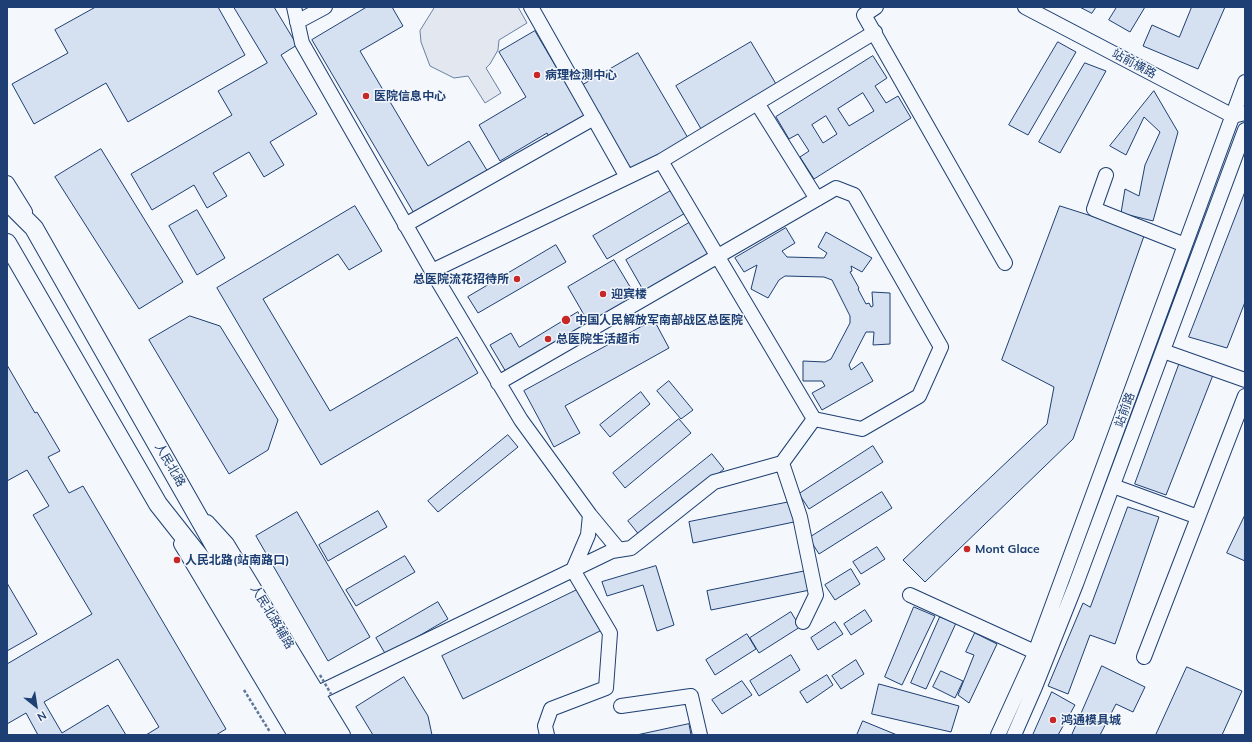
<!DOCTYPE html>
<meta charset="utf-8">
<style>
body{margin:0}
#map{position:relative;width:1252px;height:742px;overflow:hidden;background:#f4f7fb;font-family:Mulish,sans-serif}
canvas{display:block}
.frame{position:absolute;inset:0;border:8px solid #1d3f73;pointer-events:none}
.north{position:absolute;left:16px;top:686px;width:40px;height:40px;-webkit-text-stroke:3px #f4f7fb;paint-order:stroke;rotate:150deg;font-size:11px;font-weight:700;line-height:16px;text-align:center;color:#1d3f73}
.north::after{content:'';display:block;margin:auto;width:14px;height:18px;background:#1d3f73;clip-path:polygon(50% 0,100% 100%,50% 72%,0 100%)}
</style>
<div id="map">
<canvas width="1252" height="742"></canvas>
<div class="frame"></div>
<div class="north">N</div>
</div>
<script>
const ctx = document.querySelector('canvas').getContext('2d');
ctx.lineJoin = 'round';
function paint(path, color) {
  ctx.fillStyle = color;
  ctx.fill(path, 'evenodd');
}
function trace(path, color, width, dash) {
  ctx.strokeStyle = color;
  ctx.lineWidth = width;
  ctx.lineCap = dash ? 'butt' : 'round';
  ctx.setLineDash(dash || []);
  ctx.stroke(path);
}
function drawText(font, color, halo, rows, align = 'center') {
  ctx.font = font + ' Mulish,"Noto Sans SC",sans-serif';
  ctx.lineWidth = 3;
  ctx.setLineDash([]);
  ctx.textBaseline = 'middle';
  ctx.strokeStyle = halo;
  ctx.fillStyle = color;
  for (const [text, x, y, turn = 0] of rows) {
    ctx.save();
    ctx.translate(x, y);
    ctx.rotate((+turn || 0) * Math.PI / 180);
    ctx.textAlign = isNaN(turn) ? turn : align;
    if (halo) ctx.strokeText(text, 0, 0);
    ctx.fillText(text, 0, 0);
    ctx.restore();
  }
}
const parking = new Path2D(`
 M 435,7 L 518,7 L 527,23 L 499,40 L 498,50 L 490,64 L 486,68 L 501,93 L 485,103 L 468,76 L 454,78 L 430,66 L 421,42 L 420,31 Z`);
paint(parking, '#e3e8f0');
trace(parking, '#687fa3', 1);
const building = new Path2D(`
 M 96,7 L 218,7 L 245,55 L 128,122 L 106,83 L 34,124 L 12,84 L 68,53 L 55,30 Z
 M 234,7 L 274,7 L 297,45 L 281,55 L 317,114 L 270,142 L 284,165 L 264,177 L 249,152 L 213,173 L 227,196 L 207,208 L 194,185 L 152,210 L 131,174 L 232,115 L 218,91 L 267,63 Z
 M 367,7 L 392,7 L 403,26 L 360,51 L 428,166 L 469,141 L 488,172 L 415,215 L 312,40 Z
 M 1080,7 L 1096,7 L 1092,13 Z
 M 1117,7 L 1145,7 L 1130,32 L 1109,20 Z
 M 1192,7 L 1225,7 L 1198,69 L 1143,46 L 1152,25 L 1179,37 Z
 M 535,31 L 586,118 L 550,139 L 547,133 L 500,161 L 479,125 L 526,97 L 499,52 Z
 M 751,42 L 779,89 L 704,134 L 676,86 Z
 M 1058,42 L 1076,52 L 1028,135 L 1009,125 Z
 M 638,53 L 688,138 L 632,171 L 581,86 Z
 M 873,56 L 887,78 L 875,86 L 886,103 L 898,96 L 911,118 L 814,179 L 800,157 L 809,151 L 798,134 L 789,139 L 776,117 ZM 863,93 L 874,111 L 849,126 L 838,109 ZM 826,116 L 837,134 L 823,143 L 812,125 Z
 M 1085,63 L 1106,71 L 1060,153 L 1039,142 Z
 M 1154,91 L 1178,132 L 1153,221 L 1121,213 L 1125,189 L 1139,196 L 1145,165 L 1160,132 L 1144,117 L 1126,155 L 1110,146 Z
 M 101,149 L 183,282 L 139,309 L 55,177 Z
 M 674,189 L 687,212 L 607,259 L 593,236 Z
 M 1245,192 L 1245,302 L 1227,348 L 1189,337 Z
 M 355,206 L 382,251 L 349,270 L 338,254 L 263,299 L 330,411 L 457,337 L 478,373 L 321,465 L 217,288 Z
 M 1060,206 L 1145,233 L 1073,439 L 925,582 L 903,560 L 1047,424 L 1054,387 L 1002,360 Z
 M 197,210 L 225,258 L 197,275 L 169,226 Z
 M 694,220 L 714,255 L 646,295 L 626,260 Z
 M 786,228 L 795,243 L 782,251 L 787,257 L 824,258 L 827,253 L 818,247 L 826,232 L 872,258 L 862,272 L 851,266 L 852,271 L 850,272 L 859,288 L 858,289 L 866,304 L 869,303 L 871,307 L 873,306 L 872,292 L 890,293 L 890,344 L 873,345 L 874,332 L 866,332 L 849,365 L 851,370 L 862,362 L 873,381 L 822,410 L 812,393 L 825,386 L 822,381 L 803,381 L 803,361 L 825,362 L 831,359 L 850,323 L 850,316 L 832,280 L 824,277 L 785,276 L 779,280 L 768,298 L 751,289 L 757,265 L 744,272 L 735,258 Z
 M 556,245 L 566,262 L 478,313 L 468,297 Z
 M 614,260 L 638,300 L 591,327 L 568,287 Z
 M 578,312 L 586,326 L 506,372 L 490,345 L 511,333 L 519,347 Z
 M 190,316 L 220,326 L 278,420 L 268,450 L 229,474 L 149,340 Z
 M 654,320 L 669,348 L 565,406 L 580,433 L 554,447 L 524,391 Z
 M 1180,362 L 1213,375 L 1166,495 L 1135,484 Z
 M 7,365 L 35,413 L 37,412 L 60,451 L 48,457 L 69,493 L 83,486 L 226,729 L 216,735 L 146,735 L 159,727 L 118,659 L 44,702 L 62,733 L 108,705 L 126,735 L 38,735 L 26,713 L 7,724 L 7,664 L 92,614 L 33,515 L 49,506 L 27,470 L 7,481 Z
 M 669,381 L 693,410 L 681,419 L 657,391 Z
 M 641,392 L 650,404 L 610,437 L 600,425 Z
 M 679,419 L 691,433 L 625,488 L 613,473 Z
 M 508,435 L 518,447 L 438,512 L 428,501 Z
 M 873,446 L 883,462 L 809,509 L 799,494 Z
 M 712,454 L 724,469 L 640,536 L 628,521 Z
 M 882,492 L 892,508 L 819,554 L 809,538 Z
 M 790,502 L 794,522 L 693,543 L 689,522 Z
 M 1128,507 L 1159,517 L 1115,644 L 1090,635 L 1068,694 L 1048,686 L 1083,603 L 1090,607 Z
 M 378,511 L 387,527 L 328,561 L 319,545 Z
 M 297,512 L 370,637 L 328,661 L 256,536 Z
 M 1245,515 L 1245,561 L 1227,553 Z
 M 877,547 L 885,559 L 861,574 L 853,562 Z
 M 405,556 L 415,572 L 356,606 L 346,590 Z
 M 656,566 L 674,625 L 657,631 L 643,585 L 607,596 L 602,582 Z
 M 851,569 L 860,584 L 835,600 L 825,585 Z
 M 806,571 L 810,590 L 711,610 L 707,591 Z
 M 7,583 L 37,634 L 7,651 Z
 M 581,588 L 602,630 L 463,699 L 442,656 Z
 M 438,602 L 448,619 L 386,655 L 376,638 Z
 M 914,607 L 935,616 L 902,685 L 885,677 Z
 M 865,610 L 872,621 L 851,635 L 844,624 Z
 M 791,612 L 800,627 L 759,653 L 750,638 Z
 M 940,617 L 956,623 L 926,689 L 911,683 Z
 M 835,622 L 843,634 L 818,650 L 811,638 Z
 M 975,633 L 997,644 L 969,703 L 958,695 L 974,655 L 966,652 Z
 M 747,634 L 756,649 L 715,675 L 706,660 Z
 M 791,655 L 800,670 L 759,696 L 750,681 Z
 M 856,660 L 864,674 L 841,689 L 832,676 Z
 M 1102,666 L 1145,687 L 1133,712 L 1116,704 L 1100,735 L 1072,735 Z
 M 1187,667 L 1242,691 L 1222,735 L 1156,735 Z
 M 941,671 L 963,681 L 955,698 L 933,687 Z
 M 827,675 L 833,685 L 807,703 L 800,692 Z
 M 404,677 L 428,716 L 432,735 L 373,735 L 356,707 Z
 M 742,681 L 752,695 L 722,714 L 712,700 Z
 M 879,684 L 959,706 L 951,732 L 872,714 Z
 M 1052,692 L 1075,705 L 1058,735 L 1033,735 Z
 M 863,721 L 897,735 L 857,735 Z
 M 689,724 L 691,735 L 637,735 Z`);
paint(building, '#d5e0f0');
trace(building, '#1d3f73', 1);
const minor = new Path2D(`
 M 294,7 L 302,43 L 432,271 L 521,420 L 590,515 L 619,550
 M 531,7 L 627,177
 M 876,7 L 864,15 L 1005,263
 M 1025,7 L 1233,116 L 1245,113
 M 297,22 L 325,7
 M 757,103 L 817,199
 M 1106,175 L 1094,209 L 1185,245
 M 7,183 L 25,212
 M 405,225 L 594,118
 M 432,271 L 661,161 L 875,32
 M 1163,351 L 1245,380
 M 498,383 L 836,188 L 854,195 L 941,347 L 919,396 L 862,429 L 814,419
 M 782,463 L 800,517 L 816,595 L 803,622
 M 1113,486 L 1198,517
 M 207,522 L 227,544 L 343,735
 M 181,544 L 295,735
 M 910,595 L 1035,652
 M 1144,657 L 1245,396
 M 318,693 L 612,551 L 631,548 L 714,482 L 782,463 L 814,419 L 661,161
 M 621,706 L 691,696 L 700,735
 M 547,735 L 545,726 L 551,709 L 606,688 L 610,633 L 573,570 L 588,535 L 590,515
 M 998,735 L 1033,658 L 1245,82
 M 1014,735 L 1035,687 L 1076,584 L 1245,130`);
const major = new Path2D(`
 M 7,201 L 34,228 L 250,608 L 327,735
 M 7,243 L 158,504 L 218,580 L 311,735`);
trace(minor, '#1d3f73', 16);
trace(major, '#1d3f73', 20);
trace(new Path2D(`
 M 244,690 L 270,732`), '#5e769c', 2.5, [3, 2]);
trace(minor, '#f4f7fb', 14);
trace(major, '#f4f7fb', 18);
trace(new Path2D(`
 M 320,675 L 331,694`), '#5e769c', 2.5, [3, 2]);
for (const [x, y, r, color] of [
 [537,75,4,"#c62828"],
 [366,96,4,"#c62828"],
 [517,279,4,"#c62828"],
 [603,294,4,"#c62828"],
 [566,320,5,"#c62828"],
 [548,339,4,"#c62828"],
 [967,549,4,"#c62828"],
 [177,560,4,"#c62828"],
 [1053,720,4,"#c62828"]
]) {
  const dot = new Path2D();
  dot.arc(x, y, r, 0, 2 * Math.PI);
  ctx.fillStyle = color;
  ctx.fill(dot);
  trace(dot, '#f4f7fb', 1.5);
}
drawText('12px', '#1d3f73', '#f4f7fb', [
 ["站前横路",1134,64,28],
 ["站前路",1125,410,-70],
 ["人民北路",170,465,60],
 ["人民北路辅路",272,617,59]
]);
drawText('bold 12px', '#1d3f73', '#f4f7fb', [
 ["病理检测中心",545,75],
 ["医院信息中心",374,96],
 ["总医院流花招待所",509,279,"right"],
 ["迎宾楼",611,294],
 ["中国人民解放军南部战区总医院",575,320],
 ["总医院生活超市",556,339],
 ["Mont Glace",975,549],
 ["人民北路(站南路口)",185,560],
 ["鸿通模具城",1061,720]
], 'left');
</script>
